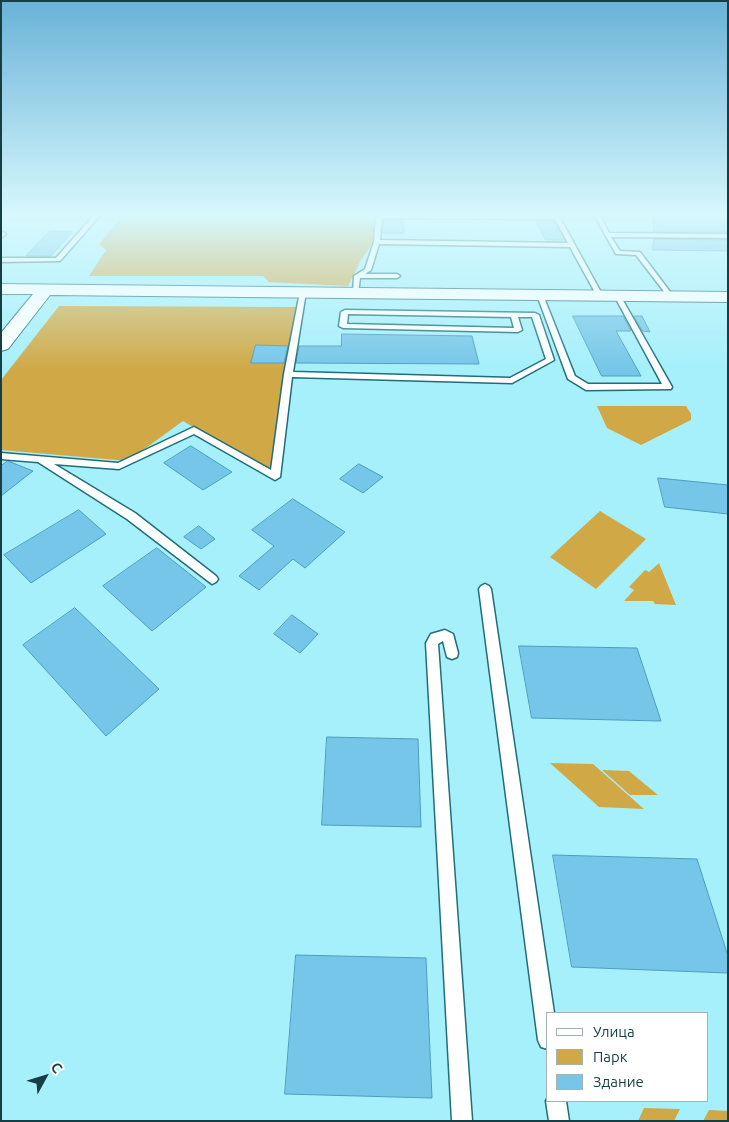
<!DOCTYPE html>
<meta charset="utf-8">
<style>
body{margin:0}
#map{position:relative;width:729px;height:1122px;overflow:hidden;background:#a6f0fb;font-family:Ubuntu,sans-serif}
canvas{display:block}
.frame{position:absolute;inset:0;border:2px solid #163f45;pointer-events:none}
.legend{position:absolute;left:546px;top:1012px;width:162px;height:90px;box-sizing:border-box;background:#fff;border:1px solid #a2b2b5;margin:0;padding:6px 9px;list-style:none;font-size:15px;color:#163f45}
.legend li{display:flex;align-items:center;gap:10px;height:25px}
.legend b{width:25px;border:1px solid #a2b2b5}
.north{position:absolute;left:20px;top:1052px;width:50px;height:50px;-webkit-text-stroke:4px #fff;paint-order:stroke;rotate:51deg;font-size:14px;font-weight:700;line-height:20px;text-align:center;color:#163f45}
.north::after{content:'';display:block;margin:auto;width:18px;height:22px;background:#163f45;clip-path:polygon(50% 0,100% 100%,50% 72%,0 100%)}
</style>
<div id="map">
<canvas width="729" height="1122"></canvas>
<div class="frame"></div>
<ul class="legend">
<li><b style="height:6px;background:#fff"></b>Улица</li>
<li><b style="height:14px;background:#d0a946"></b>Парк</li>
<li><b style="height:14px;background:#75c6e8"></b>Здание</li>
</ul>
<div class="north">С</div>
</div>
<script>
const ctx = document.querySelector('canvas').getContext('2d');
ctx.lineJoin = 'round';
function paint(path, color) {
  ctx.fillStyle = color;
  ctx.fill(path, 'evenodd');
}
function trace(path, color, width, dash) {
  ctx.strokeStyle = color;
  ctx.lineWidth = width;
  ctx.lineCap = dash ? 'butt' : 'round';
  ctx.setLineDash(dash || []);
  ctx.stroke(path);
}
paint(new Path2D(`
 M 125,213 L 376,213 L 373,217 L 378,236 L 361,260 L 348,286 L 269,282 L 263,276 L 89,276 L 106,250 L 99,244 Z
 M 59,306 L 302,307 L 273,475 L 183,421 L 128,461 L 1,450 L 1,380 Z
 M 597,406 L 686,406 L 691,414 L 691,420 L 641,445 L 607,428 Z
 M 600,511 L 646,539 L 596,589 L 550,557 Z
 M 659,563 L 676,605 L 655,604 L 653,601 L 624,601 L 634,590 L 629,587 L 645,570 L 649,572 Z
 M 550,763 L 593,764 L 644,809 L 599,807 Z
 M 602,770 L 629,771 L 658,795 L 630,795 Z
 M 644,1108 L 680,1109 L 674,1121 L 638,1121 Z
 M 709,1110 L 728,1111 L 728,1121 L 703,1121 Z`), '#d0a946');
const building = new Path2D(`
 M 654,213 L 728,213 L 728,232 L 654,232 Z
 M 384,220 L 403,220 L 404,233 L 383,233 Z
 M 536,221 L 554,221 L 564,240 L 546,240 Z
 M 50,231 L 73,231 L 51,256 L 26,256 Z
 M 654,239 L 728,240 L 728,251 L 653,250 Z
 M 573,316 L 623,316 L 631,331 L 616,331 L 641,376 L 602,376 Z
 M 634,316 L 642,316 L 650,332 L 643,331 Z
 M 342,334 L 472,336 L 479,364 L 296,363 L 299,346 L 341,346 Z
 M 256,345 L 288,346 L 284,363 L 251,363 Z
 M 191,446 L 232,472 L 203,490 L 164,463 Z
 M 8,461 L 33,471 L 1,496 L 1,466 Z
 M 359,464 L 383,477 L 363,493 L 340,479 Z
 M 658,478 L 728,485 L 728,514 L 665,507 Z
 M 293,499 L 345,532 L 305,568 L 293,559 L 259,590 L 239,576 L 274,546 L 252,530 Z
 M 79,510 L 106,534 L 31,583 L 4,555 Z
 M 199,526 L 215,539 L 201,549 L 184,537 Z
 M 157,548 L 206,587 L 152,631 L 103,586 Z
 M 75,608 L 159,689 L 106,736 L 23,645 Z
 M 292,615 L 318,634 L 300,653 L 274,634 Z
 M 519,646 L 637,648 L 661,721 L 532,718 Z
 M 327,737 L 418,739 L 421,827 L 322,825 Z
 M 553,855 L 697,859 L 728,956 L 728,973 L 572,967 Z
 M 296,955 L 426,958 L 432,1098 L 285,1094 Z`);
paint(building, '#75c6e8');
trace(building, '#4c9dbf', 1);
const lane = new Path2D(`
 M 96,213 L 102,213 L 60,261 L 1,262 L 1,258 L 56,258 Z
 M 593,213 L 599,213 L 609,233 L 728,234 L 728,238 L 611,237 L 620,251 L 640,252 L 674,297 L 671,299 L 669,298 L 636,255 L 616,254 Z
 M 379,215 L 559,216 L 603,296 L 600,298 L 597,296 L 570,247 L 379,244 L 371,270 L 365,274 L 397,274 L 400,276 L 397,278 L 360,278 L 358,293 L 353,294 L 354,276 L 365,269 L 374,242 L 376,217 ZM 382,218 L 555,219 L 568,243 L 380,240 Z
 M 3,232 L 6,234 L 1,238 L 1,233 Z
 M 303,290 L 306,292 L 293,372 L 510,378 L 546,359 L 532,317 L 518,317 L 522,330 L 518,332 L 343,328 L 339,326 L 341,312 L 345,310 L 535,313 L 539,315 L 554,360 L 512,383 L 292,377 L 280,477 L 275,480 L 194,434 L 119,469 L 54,464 L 135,513 L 216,576 L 218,579 L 216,582 L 212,584 L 127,519 L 38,462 L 1,459 L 1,453 L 118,463 L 194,427 L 271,470 L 284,374 L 300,292 ZM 348,314 L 511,317 L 514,328 L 347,324 Z
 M 540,293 L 543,295 L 575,376 L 588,384 L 662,384 L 615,297 L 618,295 L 621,297 L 672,387 L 671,389 L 586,390 L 568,379 L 537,295 Z
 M 485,584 L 489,586 L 491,589 L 554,1013 L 548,1013 L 548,1049 L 541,1047 L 538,1040 L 479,589 L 481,586 Z
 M 445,630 L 453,634 L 458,653 L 457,657 L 452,659 L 447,657 L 443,641 L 438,644 L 472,1121 L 452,1121 L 426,643 L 431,634 Z
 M 548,1097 L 548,1101 L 566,1101 L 569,1121 L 549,1121 L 546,1101 Z`);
const secondary = new Path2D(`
 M 1,284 L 728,292 L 728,302 L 50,295 L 8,349 L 1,351 L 1,333 L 33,294 L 1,294 Z`);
trace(lane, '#206e78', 3);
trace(secondary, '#206e78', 2);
paint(lane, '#fff');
paint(secondary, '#fff');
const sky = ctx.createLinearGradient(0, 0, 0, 370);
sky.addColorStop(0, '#69b2d7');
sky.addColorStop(0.58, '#d7f8fd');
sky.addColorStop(1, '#d7f8fd00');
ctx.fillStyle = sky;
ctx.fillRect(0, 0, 729, 370);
</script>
